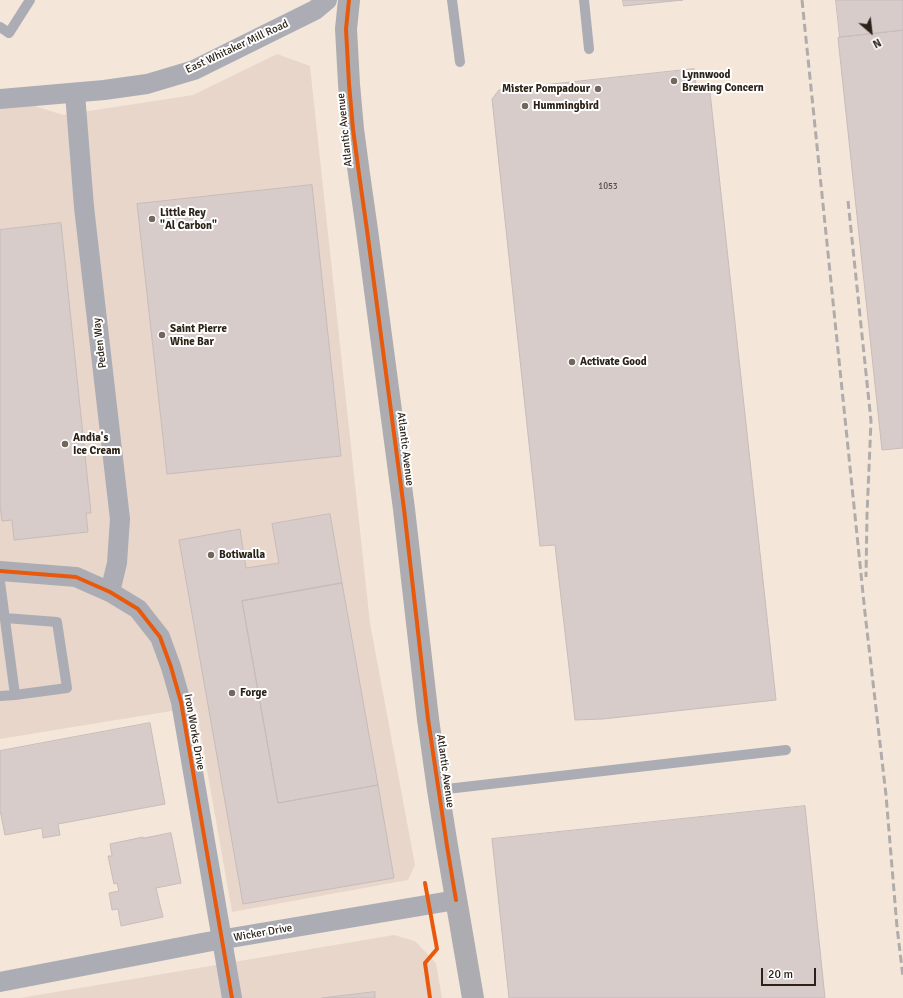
<!DOCTYPE html>
<style>
body{margin:0}
#map{position:relative;width:903px;height:998px;overflow:hidden;background:#f4e7da;font-family:Signika,sans-serif}
canvas{display:block}
.north{position:absolute;left:851px;top:12px;width:40px;height:40px;-webkit-text-stroke:3px #fff;paint-order:stroke;rotate:152deg;font-size:11px;font-weight:700;line-height:16px;text-align:center;color:#2c2217}
.north::after{content:'';display:block;margin:auto;width:14px;height:18px;background:#2c2217;clip-path:polygon(50% 0,100% 100%,50% 72%,0 100%)}
.scale{position:absolute;left:761px;top:968px;width:55px;height:18px;box-sizing:border-box;border:2px solid #2c2217;border-top:0;padding-left:5px;font-size:12px;line-height:14px;white-space:nowrap;color:#2c2217;-webkit-text-stroke:3px #fff;paint-order:stroke}
</style>
<div id="map">
<canvas width="903" height="998"></canvas>
<div class="north">N</div>
<div class="scale">20 m</div>
</div>
<script>
const ctx = document.querySelector('canvas').getContext('2d');
ctx.lineJoin = 'round';
function paint(path, color) {
  ctx.fillStyle = color;
  ctx.fill(path, 'evenodd');
}
function trace(path, color, width, dash) {
  ctx.strokeStyle = color;
  ctx.lineWidth = width;
  ctx.lineCap = dash ? 'butt' : 'round';
  ctx.setLineDash(dash || []);
  ctx.stroke(path);
}
function drawText(font, color, halo, rows, align = 'center') {
  ctx.font = font + ' Signika,sans-serif';
  ctx.lineWidth = 4;
  ctx.setLineDash([]);
  ctx.textBaseline = 'middle';
  ctx.strokeStyle = halo;
  ctx.fillStyle = color;
  for (const [text, x, y, turn = 0] of rows) {
    ctx.save();
    ctx.translate(x, y);
    ctx.rotate((+turn || 0) * Math.PI / 180);
    ctx.textAlign = isNaN(turn) ? turn : align;
    if (halo) ctx.strokeText(text, 0, 0);
    ctx.fillText(text, 0, 0);
    ctx.restore();
  }
}
paint(new Path2D(`
 M 277,54 L 310,66 L 370,623 L 415,865 L 408,880 L 232,912 L 196,707 L 0,739 L 0,98 L 13,99 L 63,115 L 193,95 Z
 M 394,935 L 415,941 L 436,963 L 442,998 L 20,998 Z`), '#e8d6cb');
const building = new Path2D(`
 M 623,0 L 683,0 L 624,6 Z
 M 836,0 L 903,0 L 903,30 L 840,37 Z
 M 903,31 L 903,448 L 882,450 L 838,38 Z
 M 694,69 L 696,85 L 709,83 L 776,700 L 603,719 L 575,720 L 555,545 L 540,546 L 492,99 L 499,90 Z
 M 312,185 L 341,456 L 167,474 L 137,204 Z
 M 61,223 L 91,513 L 86,513 L 88,532 L 14,540 L 12,520 L 2,521 L 0,505 L 0,230 Z
 M 330,514 L 342,583 L 242,601 L 278,803 L 378,785 L 394,878 L 243,904 L 179,540 L 240,529 L 246,568 L 279,563 L 272,524 Z
 M 342,583 L 378,785 L 278,803 L 242,601 Z
 M 150,723 L 165,804 L 58,824 L 60,835 L 43,838 L 42,828 L 5,835 L 0,810 L 0,751 Z
 M 805,806 L 825,998 L 509,998 L 492,839 Z
 M 171,833 L 181,883 L 156,888 L 163,917 L 121,926 L 118,909 L 112,910 L 109,893 L 119,891 L 117,883 L 114,884 L 108,856 L 112,856 L 110,844 L 143,837 L 143,838 Z
 M 375,992 L 375,998 L 322,998 Z`);
paint(building, '#d8cccb');
trace(building, '#c7bcba', 1);
trace(new Path2D(`
 M 452,0 L 460,62
 M 584,0 L 589,49
 M 0,27 L 9,33 L 30,0
 M 0,582 L 15,695 L 67,688 L 57,622 L 5,618
 M 0,696 L 15,695
 M 438,790 L 786,750`), '#acadb4', 10);
trace(new Path2D(`
 M 75,93 L 84,207 L 120,519 L 117,563 L 110,592
 M 0,99 L 104,90 L 147,84 L 194,70 L 315,10 L 327,0
 M 0,571 L 76,577 L 110,592 L 138,609 L 160,637 L 171,667 L 181,702 L 232,998
 M 0,982 L 207,942 L 456,900`), '#acadb4', 20);
trace(new Path2D(`
 M 349,0 L 346,29 L 349,84 L 353,129 L 359,174 L 367,230 L 404,509 L 428,719 L 438,790 L 447,846 L 473,998`), '#adacb0', 22);
trace(new Path2D(`
 M 802,0 L 865,613 L 886,795 L 897,927 L 903,977
 M 848,201 L 871,421 L 867,515 L 866,577`), '#b0acac', 3, [8, 4]);
trace(new Path2D(`
 M 349,0 L 346,29 L 349,84 L 353,129 L 359,174 L 367,230 L 404,509 L 428,719 L 447,846 L 456,900
 M 0,571 L 76,577 L 110,592 L 138,609 L 160,637 L 171,667 L 181,702 L 232,998
 M 425,883 L 437,949 L 425,963 L 430,998`), '#e8590c', 4);
for (const [x, y, r, color] of [
 [674,81,4,"#72675b"],
 [598,89,4,"#72675b"],
 [525,106,4,"#72675b"],
 [152,219,4,"#72675b"],
 [162,335,4,"#72675b"],
 [572,362,4,"#72675b"],
 [65,444,4,"#72675b"],
 [211,555,4,"#72675b"],
 [232,693,4,"#72675b"]
]) {
  const dot = new Path2D();
  dot.arc(x, y, r, 0, 2 * Math.PI);
  ctx.fillStyle = color;
  ctx.fill(dot);
  trace(dot, '#fff', 1.5);
}
drawText('9px', '#574c44', null, [
 ["1053",608,187]
]);
drawText('11px', '#2c2217', '#fff', [
 ["East Whitaker Mill Road",237,47,-25],
 ["Atlantic Avenue",345,130,-96],
 ["Peden Way",100,343,-97],
 ["Atlantic Avenue",405,449,83],
 ["Iron Works Drive",194,732,80],
 ["Atlantic Avenue",445,771,82],
 ["Wicker Drive",263,933,-10]
]);
drawText('bold 11px', '#2c2217', '#fff', [
 ["Lynnwood",682,75],
 ["Brewing Concern",682,88],
 ["Mister Pompadour",590,89,"right"],
 ["Hummingbird",533,106],
 ["Little Rey",160,213],
 ["\"Al Carbon\"",160,226],
 ["Saint Pierre",170,329],
 ["Wine Bar",170,342],
 ["Activate Good",580,362],
 ["Andia's",73,438],
 ["Ice Cream",73,451],
 ["Botiwalla",219,555],
 ["Forge",240,693]
], 'left');
</script>
